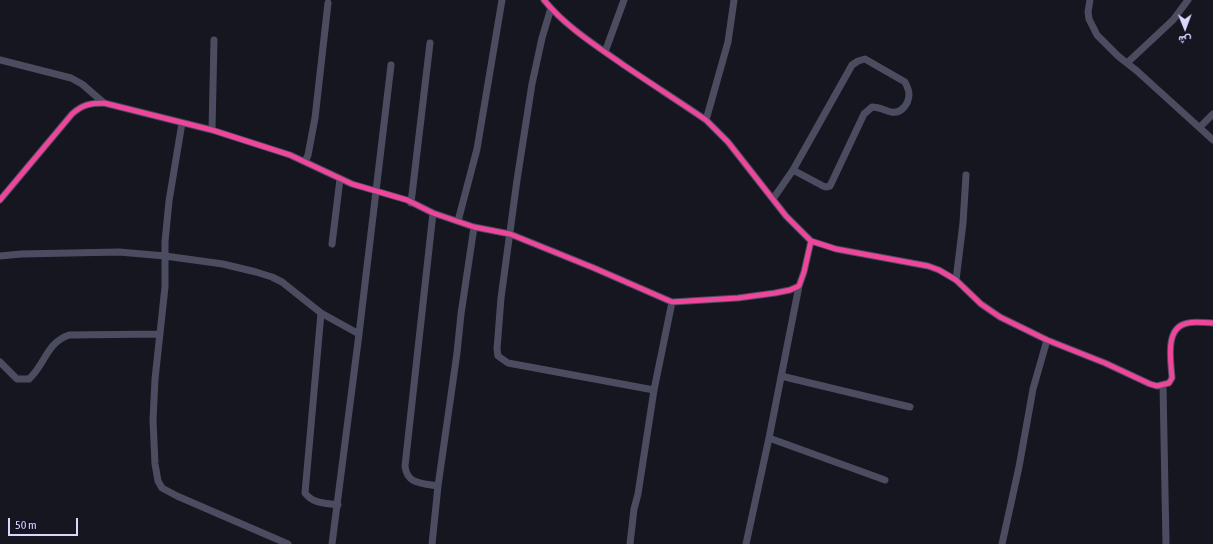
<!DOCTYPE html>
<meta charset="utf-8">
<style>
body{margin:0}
#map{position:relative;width:1213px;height:544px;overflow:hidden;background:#161620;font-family:"Asap Condensed",Vazirmatn,sans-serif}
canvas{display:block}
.north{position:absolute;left:1165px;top:8px;width:40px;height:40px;-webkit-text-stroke:3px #131125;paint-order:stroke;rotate:179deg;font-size:11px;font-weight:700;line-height:16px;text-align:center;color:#d9d8fc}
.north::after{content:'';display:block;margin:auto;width:14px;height:18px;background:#d9d8fc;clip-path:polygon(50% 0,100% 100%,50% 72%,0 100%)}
.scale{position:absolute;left:8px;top:518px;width:70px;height:18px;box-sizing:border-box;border:2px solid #d9d8fc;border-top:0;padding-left:5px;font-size:12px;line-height:14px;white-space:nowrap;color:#d9d8fc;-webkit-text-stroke:3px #131125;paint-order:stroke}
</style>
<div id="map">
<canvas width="1213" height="544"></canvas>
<div class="north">ش</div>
<div class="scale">50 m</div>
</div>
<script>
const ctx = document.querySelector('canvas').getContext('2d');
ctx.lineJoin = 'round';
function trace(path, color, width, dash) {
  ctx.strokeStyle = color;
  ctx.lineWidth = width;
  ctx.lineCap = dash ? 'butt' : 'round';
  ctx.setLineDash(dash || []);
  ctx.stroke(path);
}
trace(new Path2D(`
 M 544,0 C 565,26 595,45 622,64 C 650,83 678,101 706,120 L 728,142 L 786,216 L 811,241 L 836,249 L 928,266 L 939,270 L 956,280 L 981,304 L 1000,317 L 1047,340 L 1105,363 L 1150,384 L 1157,386 L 1169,383 L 1172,378 C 1171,361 1164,327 1188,323 C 1195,321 1205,323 1213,323
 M 1090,0 L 1088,12 L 1089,19 L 1097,35 L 1118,56 L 1137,71 L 1213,140
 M 551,8 L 542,38 L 532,84 L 517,180 L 501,298 L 497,349 L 498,356 L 508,363 L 654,390
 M 605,52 L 624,0
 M 0,60 L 71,78 L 82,84 L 104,103
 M 1127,63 L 1173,20 L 1188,0
 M 706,120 L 728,42 L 734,0
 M 182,123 L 169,201 L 165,242 L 165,287 L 155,379 L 153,420 L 155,464 L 158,481 L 162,488 L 177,496 L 288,544
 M 1200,127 L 1213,114
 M 212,130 L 214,40
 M 305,162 L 308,155 L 315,118 L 328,3
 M 773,199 L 793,170 L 852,65 L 858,61 L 865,59 L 905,82 C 907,86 909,90 909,94 C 909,104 901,114 891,112 C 884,110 879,107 872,107 L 864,114 L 830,186 L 826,187 L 823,186 L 793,170
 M 0,200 L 72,114 C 82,105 90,103 104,103 L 212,130 L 290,155 L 352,184 L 407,200 L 433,213 L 474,227 L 510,234 L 594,268 L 672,302 L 738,298 L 775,293 L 790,290 L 799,286 L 804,272 L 811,241
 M 411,203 L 430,43
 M 433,213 L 405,466 C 407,485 423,483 438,486
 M 458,221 L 477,149 L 502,0
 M 332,244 L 340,179
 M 0,256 L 21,254 L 119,252 L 165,256 L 223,264 L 256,272 L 272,277 L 282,282 L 321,313 L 359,334
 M 956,280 L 963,223 L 966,175
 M 321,313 L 305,493 C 313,504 326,503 338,505
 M 0,362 L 17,379 L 29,379 C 45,365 46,343 69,335 L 160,334
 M 781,376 L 910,407
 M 1163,385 L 1166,544
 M 769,438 L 885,480
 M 332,544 L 359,334 L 391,65
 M 432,544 L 438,486 L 457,353 L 461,314 L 474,227
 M 630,544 L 634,509 L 638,494 L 654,390 L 672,302
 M 746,544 L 769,438 L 799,286
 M 1002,544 L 1019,467 L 1033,389 L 1047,340`), '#4c4c60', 7);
trace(new Path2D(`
 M 544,0 C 565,26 595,45 622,64 C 650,83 678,101 706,120 L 728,142 L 786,216 L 811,241 L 836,249 L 928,266 L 939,270 L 956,280 L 981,304 L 1000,317 L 1047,340 L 1105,363 L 1150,384 L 1157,386 L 1169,383 L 1172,378 C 1171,361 1164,327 1188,323 C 1195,321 1205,323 1213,323
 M 0,200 L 72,114 C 82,105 90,103 104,103 L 212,130 L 290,155 L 352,184 L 407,200 L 433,213 L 474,227 L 510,234 L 594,268 L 672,302 L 738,298 L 775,293 L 790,290 L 799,286 L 804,272 L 811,241`), '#ed469a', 5);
</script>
